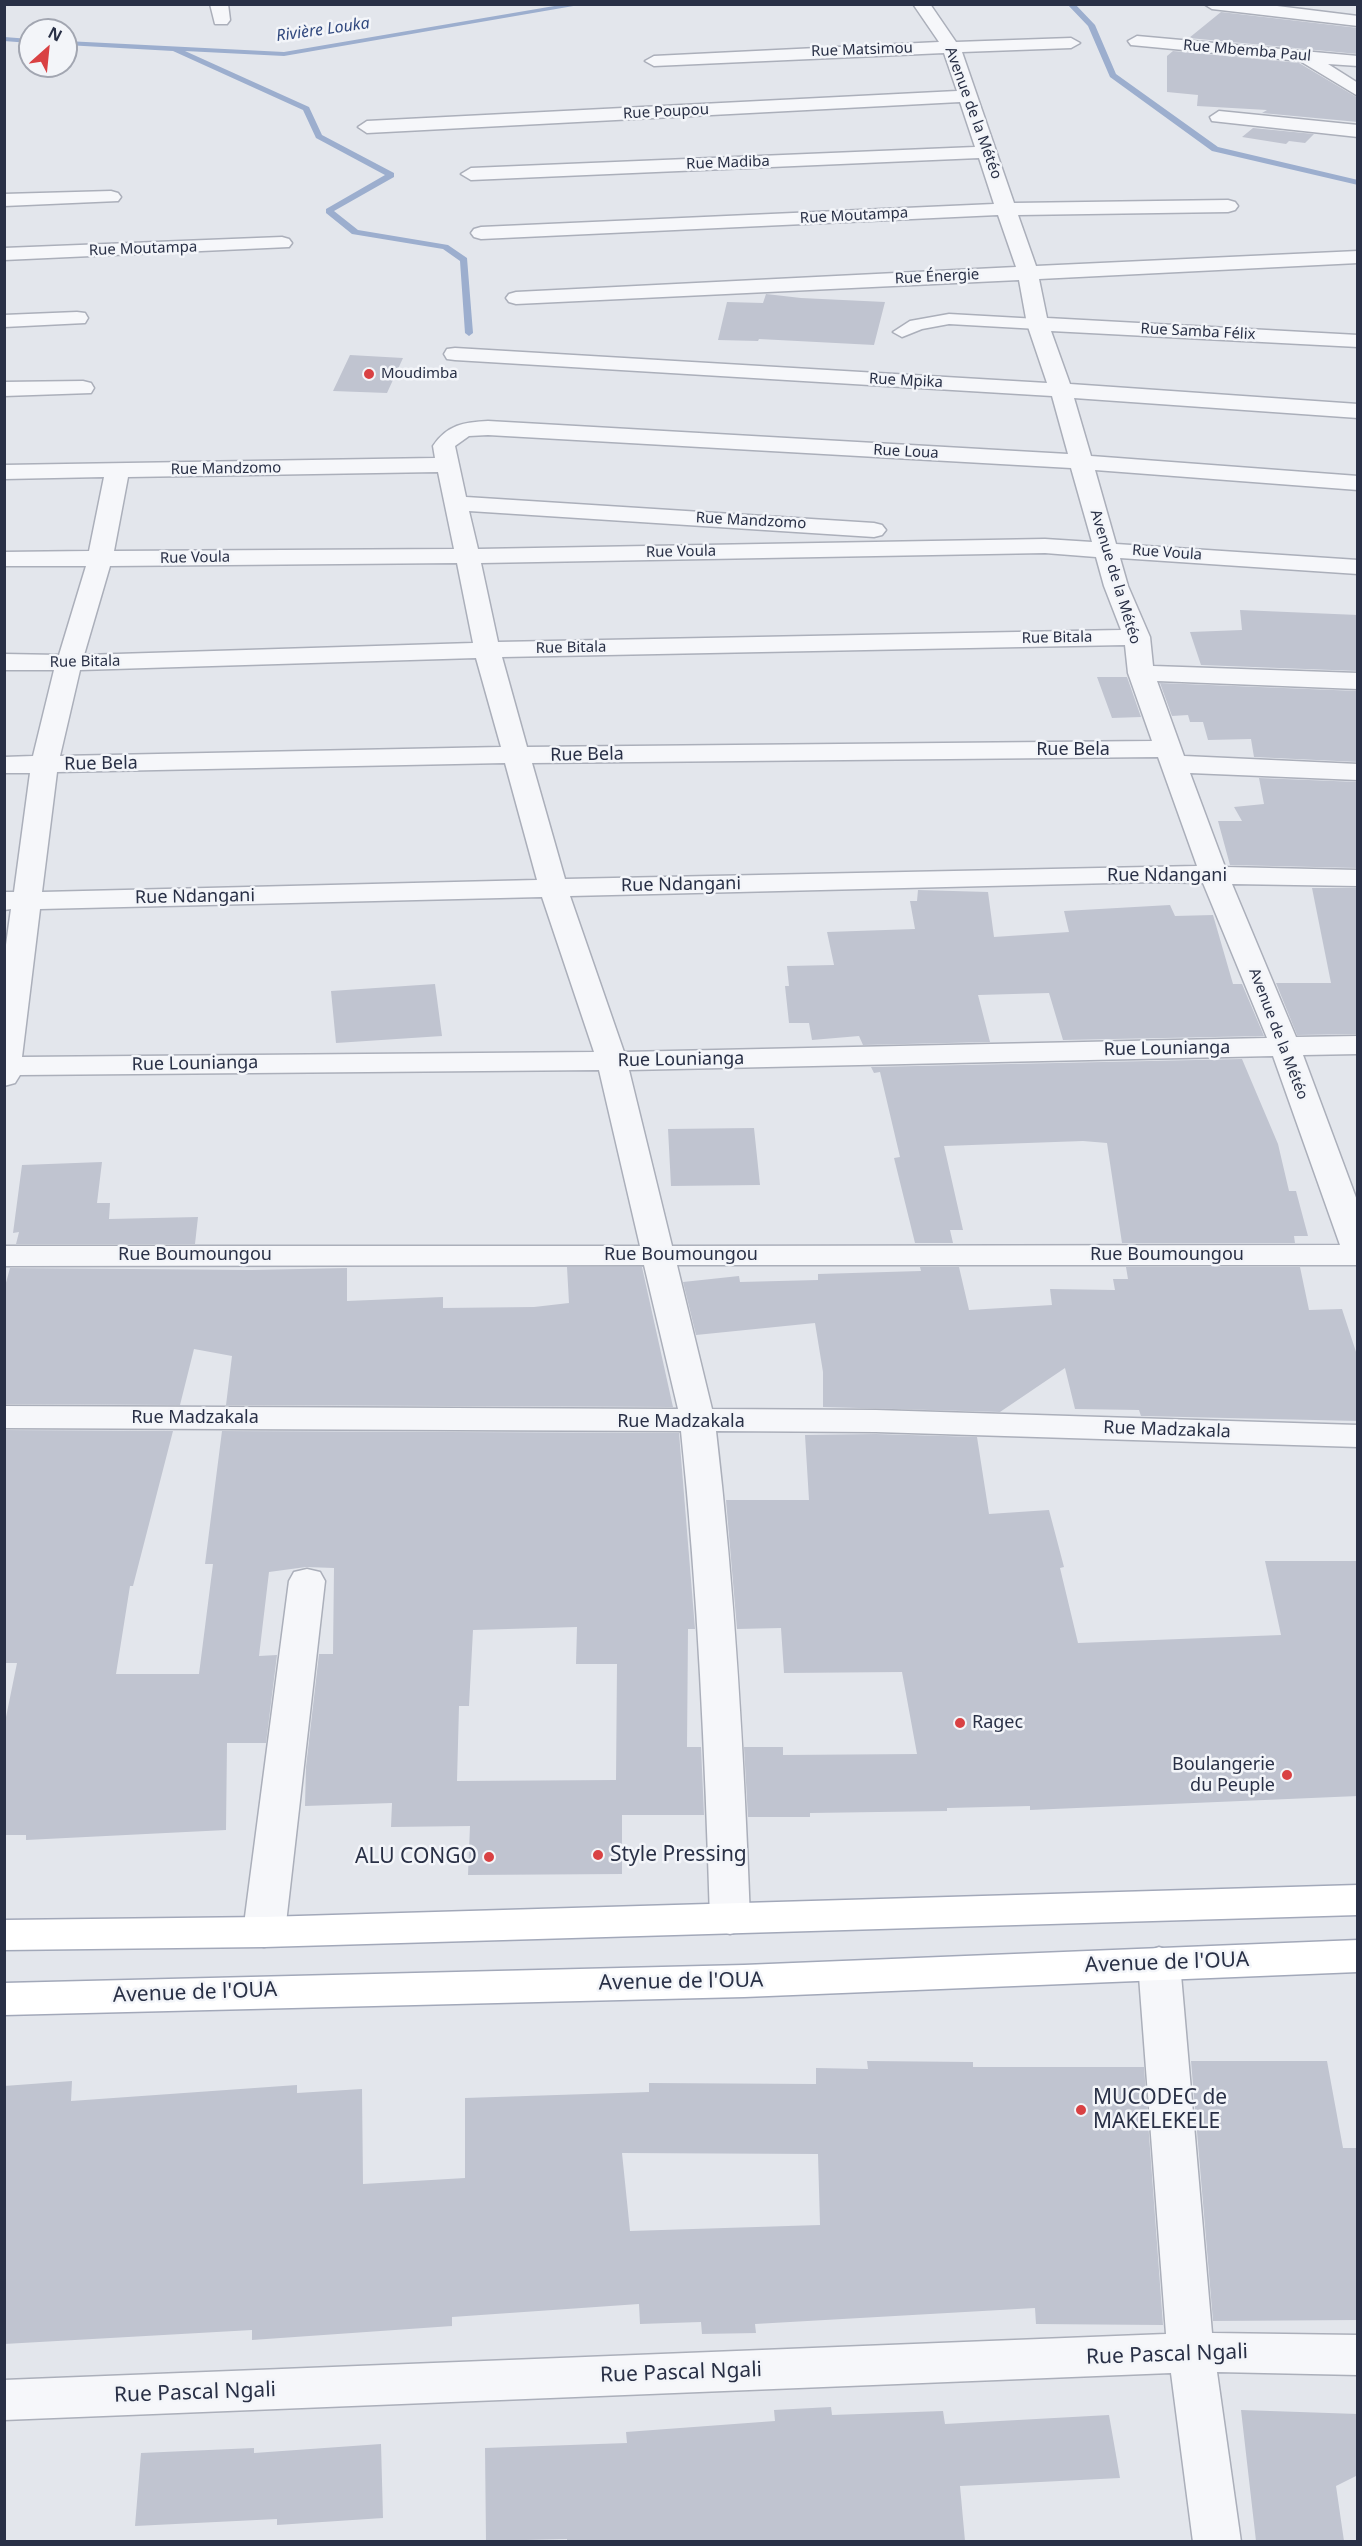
<!DOCTYPE html>
<meta charset="utf-8">
<style>
body{margin:0}
#map{position:relative;width:1362px;height:2546px;overflow:hidden;background:#e3e6ec;font-family:"Noto Sans",sans-serif}
canvas{display:block}
.frame{position:absolute;inset:0;border:6px solid #293046;pointer-events:none}
.north{position:absolute;left:18px;top:18px;width:60px;height:60px;box-sizing:border-box;background:#f3f5f9;border:2px solid #a2a6b1;border-radius:50%;rotate:27deg;font-size:16px;font-weight:700;line-height:24px;text-align:center;color:#293046}
.north::after{content:'';display:block;margin:auto;width:21px;height:27px;background:#d94143;clip-path:polygon(50% 0,100% 100%,50% 72%,0 100%)}
</style>
<div id="map">
<canvas width="1362" height="2546"></canvas>
<div class="frame"></div>
<div class="north">N</div>
</div>
<script>
const ctx = document.querySelector('canvas').getContext('2d');
ctx.lineJoin = 'round';
function paint(path, color) {
  ctx.fillStyle = color;
  ctx.fill(path, 'evenodd');
}
function trace(path, color, width, dash) {
  ctx.strokeStyle = color;
  ctx.lineWidth = width;
  ctx.lineCap = dash ? 'butt' : 'round';
  ctx.setLineDash(dash || []);
  ctx.stroke(path);
}
function drawText(font, color, halo, rows, align = 'center') {
  ctx.font = font + ' "Noto Sans",sans-serif';
  ctx.lineWidth = 5;
  ctx.setLineDash([]);
  ctx.textBaseline = 'middle';
  ctx.strokeStyle = halo;
  ctx.fillStyle = color;
  for (const [text, x, y, turn = 0] of rows) {
    ctx.save();
    ctx.translate(x, y);
    ctx.rotate((+turn || 0) * Math.PI / 180);
    ctx.textAlign = isNaN(turn) ? turn : align;
    if (halo) ctx.strokeText(text, 0, 0);
    ctx.fillText(text, 0, 0);
    ctx.restore();
  }
}
paint(new Path2D(`
 M 566,4 L 585,4 L 284,56 L 185,51 L 309,107 L 322,135 L 394,173 L 394,177 L 334,211 L 358,230 L 448,245 L 467,258 L 473,333 L 469,336 L 465,333 L 460,261 L 443,249 L 352,234 L 326,213 L 326,209 L 385,175 L 316,138 L 303,110 L 173,51 L 66,45 L 66,41 L 284,52 Z
 M 1067,4 L 1075,4 L 1095,25 L 1116,74 L 1218,147 L 1358,180 L 1358,185 L 1212,151 L 1110,77 L 1088,26 Z
 M 4,37 L 30,39 L 30,43 L 4,41 Z`), '#9caece');
paint(new Path2D(`
 M 1221,12 L 1358,28 L 1358,54 L 1189,38 Z
 M 1173,51 L 1299,63 L 1358,98 L 1358,122 L 1262,113 L 1267,110 L 1197,106 L 1198,95 L 1167,92 L 1167,56 Z
 M 1253,128 L 1314,134 L 1305,143 L 1289,141 L 1286,144 L 1242,137 Z
 M 766,294 L 801,298 L 885,302 L 874,345 L 759,339 L 758,341 L 718,340 L 727,302 L 763,303 Z
 M 350,355 L 403,358 L 387,393 L 333,391 Z
 M 1240,610 L 1358,615 L 1358,671 L 1201,665 L 1190,632 L 1242,630 Z
 M 1097,677 L 1127,677 L 1141,717 L 1112,718 Z
 M 1160,683 L 1358,691 L 1358,762 L 1254,757 L 1251,739 L 1208,740 L 1203,722 L 1190,722 L 1188,715 L 1172,716 Z
 M 1259,778 L 1358,782 L 1358,868 L 1230,865 L 1218,821 L 1242,821 L 1234,807 L 1264,804 Z
 M 1312,888 L 1358,888 L 1358,1034 L 1297,1035 L 1276,983 L 1331,983 Z
 M 918,890 L 988,892 L 994,937 L 1069,932 L 1064,911 L 1170,905 L 1175,916 L 1213,915 L 1233,984 L 1242,984 L 1264,1036 L 1063,1040 L 1049,993 L 978,995 L 990,1042 L 863,1045 L 859,1036 L 812,1040 L 809,1023 L 789,1023 L 785,986 L 789,986 L 787,966 L 834,965 L 827,932 L 915,929 L 910,901 L 917,901 Z
 M 435,984 L 442,1036 L 336,1043 L 331,991 Z
 M 1242,1059 L 1278,1144 L 1289,1191 L 1296,1191 L 1308,1236 L 1294,1236 L 1295,1243 L 1122,1243 L 1107,1143 L 1083,1141 L 944,1146 L 963,1230 L 950,1230 L 953,1243 L 915,1243 L 894,1158 L 900,1157 L 880,1072 L 874,1073 L 871,1067 Z
 M 754,1128 L 760,1185 L 671,1186 L 668,1129 Z
 M 102,1162 L 97,1203 L 110,1203 L 109,1219 L 198,1217 L 195,1244 L 16,1244 L 19,1232 L 13,1233 L 22,1165 Z
 M 567,1267 L 642,1267 L 673,1407 L 226,1405 L 232,1356 L 194,1349 L 180,1405 L 4,1404 L 4,1290 L 10,1268 L 252,1270 L 347,1268 L 347,1301 L 443,1297 L 443,1308 L 534,1307 L 569,1303 Z
 M 920,1267 L 959,1267 L 969,1310 L 1052,1305 L 1050,1289 L 1115,1290 L 1113,1279 L 1128,1279 L 1126,1267 L 1300,1267 L 1309,1310 L 1342,1309 L 1358,1358 L 1358,1421 L 1141,1416 L 1139,1410 L 1075,1409 L 1065,1368 L 1000,1412 L 823,1407 L 823,1372 L 815,1323 L 696,1335 L 683,1282 L 739,1276 L 740,1282 L 818,1280 L 818,1274 L 921,1271 Z
 M 4,1430 L 173,1431 L 133,1586 L 130,1586 L 116,1674 L 199,1674 L 213,1564 L 205,1564 L 222,1431 L 679,1433 L 695,1629 L 688,1629 L 687,1747 L 701,1747 L 704,1815 L 622,1815 L 622,1874 L 468,1875 L 470,1826 L 391,1827 L 392,1803 L 305,1806 L 306,1767 L 319,1654 L 333,1654 L 334,1568 L 306,1567 L 269,1572 L 259,1656 L 277,1655 L 266,1743 L 227,1743 L 226,1830 L 26,1840 L 26,1835 L 4,1835 L 4,1727 L 17,1663 L 4,1663 ZM 577,1627 L 576,1664 L 617,1664 L 616,1780 L 457,1781 L 459,1706 L 469,1706 L 473,1630 Z
 M 876,1434 L 977,1437 L 989,1514 L 1049,1510 L 1064,1567 L 1060,1568 L 1078,1643 L 1281,1635 L 1265,1561 L 1358,1561 L 1358,1796 L 1030,1810 L 1030,1806 L 947,1808 L 947,1811 L 810,1813 L 810,1817 L 748,1817 L 744,1747 L 783,1747 L 783,1755 L 917,1754 L 902,1672 L 784,1673 L 781,1628 L 737,1629 L 726,1500 L 809,1500 L 805,1435 Z
 M 867,2061 L 973,2062 L 973,2067 L 1144,2067 L 1163,2325 L 1036,2324 L 1035,2308 L 755,2324 L 756,2333 L 702,2334 L 701,2322 L 640,2324 L 639,2304 L 452,2317 L 452,2326 L 252,2340 L 252,2330 L 4,2344 L 4,2086 L 72,2081 L 71,2101 L 297,2085 L 297,2093 L 362,2089 L 363,2184 L 465,2178 L 465,2098 L 649,2092 L 649,2083 L 816,2084 L 816,2068 L 868,2069 ZM 622,2153 L 818,2154 L 820,2225 L 630,2231 Z
 M 1191,2061 L 1327,2061 L 1343,2148 L 1358,2148 L 1358,2320 L 1213,2321 Z
 M 831,2407 L 832,2415 L 943,2411 L 945,2424 L 1109,2415 L 1120,2478 L 960,2486 L 965,2541 L 567,2541 L 567,2539 L 486,2541 L 485,2448 L 627,2443 L 626,2432 L 775,2421 L 774,2410 Z
 M 1241,2410 L 1358,2414 L 1358,2475 L 1336,2486 L 1344,2541 L 1256,2541 Z
 M 381,2444 L 383,2518 L 277,2525 L 277,2519 L 135,2526 L 141,2453 L 254,2448 L 254,2453 Z`), '#c0c4d0');
const service = new Path2D(`
 M 949,314 L 1038,319 L 1047,324 L 1038,329 L 949,324 L 922,329 L 902,337 L 893,332 L 910,321 Z`);
const minor = new Path2D(`
 M 210,4 L 228,4 L 230,20 L 227,24 L 215,24 Z
 M 913,4 L 930,4 L 956,42 L 1071,38 L 1080,43 L 1071,48 L 962,52 L 1014,203 L 1228,200 L 1235,202 L 1238,206 L 1235,210 L 1228,212 L 1018,215 L 1036,266 L 1358,251 L 1358,263 L 1039,279 L 1047,318 L 1358,335 L 1358,347 L 1051,331 L 1070,384 L 1358,404 L 1358,418 L 1074,398 L 1091,456 L 1358,476 L 1358,490 L 1095,470 L 1116,544 L 1358,560 L 1358,574 L 1120,558 L 1128,586 L 1150,637 L 1153,666 L 1358,673 L 1358,689 L 1157,681 L 1184,756 L 1358,764 L 1358,780 L 1190,773 L 1225,867 L 1358,870 L 1358,886 L 1232,884 L 1296,1037 L 1358,1036 L 1358,1054 L 1303,1055 L 1358,1203 L 1358,1265 L 677,1265 L 712,1409 L 876,1410 L 1358,1425 L 1358,1447 L 876,1432 L 716,1431 C 735,1593 744,1756 750,1919 L 744,1930 L 730,1934 L 716,1930 L 710,1919 C 705,1756 698,1593 681,1431 L 4,1428 L 4,1406 L 678,1409 L 644,1265 L 4,1266 L 4,1246 L 640,1246 L 599,1070 L 20,1075 L 15,1083 L 4,1086 L 4,959 L 11,909 L 4,910 L 4,892 L 14,892 L 30,773 L 4,773 L 4,757 L 33,756 L 54,670 L 4,670 L 4,654 L 59,655 L 86,566 L 4,566 L 4,552 L 89,551 L 104,477 L 4,479 L 4,465 L 435,458 L 433,446 C 447,425 464,422 488,421 L 1068,454 L 1052,396 L 455,360 L 447,359 L 444,354 L 447,349 L 455,348 L 1047,383 L 1027,324 L 1019,280 L 516,304 L 509,302 L 506,298 L 509,294 L 516,292 L 1016,267 L 998,215 L 481,239 L 474,237 L 471,233 L 474,229 L 481,227 L 994,204 L 979,158 L 471,180 L 461,174 L 471,168 L 975,147 L 960,102 L 367,133 L 358,127 L 367,121 L 957,91 L 944,53 L 654,66 L 645,61 L 654,56 L 939,42 ZM 488,435 L 1071,468 L 1092,542 L 1045,539 L 478,549 L 469,511 L 874,537 L 882,535 L 886,530 L 882,525 L 874,523 L 466,497 L 455,446 L 469,436 ZM 438,472 L 454,549 L 114,551 L 128,477 ZM 1045,553 L 1096,557 L 1104,586 L 1121,630 L 498,642 L 481,563 ZM 457,563 L 473,643 L 84,655 L 110,566 ZM 1125,645 L 1128,673 L 1152,741 L 527,747 L 502,657 ZM 476,658 L 501,747 L 60,756 L 80,670 ZM 1158,757 L 1197,866 L 565,879 L 532,763 ZM 505,763 L 537,880 L 42,892 L 57,772 ZM 1155,882 L 1203,883 L 1267,1038 L 624,1052 L 570,896 ZM 542,897 L 594,1052 L 22,1057 L 40,909 ZM 1273,1056 L 1340,1245 L 672,1246 L 629,1070 Z
 M 1204,4 L 1261,4 L 1358,16 L 1358,26 L 1212,9 Z
 M 1137,36 L 1358,56 L 1358,66 L 1328,64 L 1358,83 L 1358,96 L 1300,61 L 1131,45 L 1128,41 Z
 M 1219,111 L 1358,125 L 1358,137 L 1212,121 L 1210,117 Z
 M 111,191 L 118,193 L 121,197 L 118,201 L 4,206 L 4,194 Z
 M 282,237 L 289,239 L 292,243 L 289,247 L 4,260 L 4,248 Z
 M 77,312 L 85,313 L 88,318 L 85,323 L 4,327 L 4,315 Z
 M 83,381 L 91,383 L 94,388 L 91,393 L 4,396 L 4,382 Z
 M 307,1569 L 320,1572 L 325,1581 L 285,1932 L 279,1943 L 264,1947 L 249,1943 L 243,1932 L 289,1581 L 294,1572 Z
 M 1159,1947 L 1174,1952 L 1180,1963 L 1212,2333 L 1358,2335 L 1358,2375 L 1217,2372 L 1241,2542 L 1193,2542 L 1171,2373 L 4,2420 L 4,2380 L 1166,2334 L 1138,1963 L 1144,1952 Z`);
const primary = new Path2D(`
 M 1358,1885 L 1358,1915 L 264,1947 L 4,1950 L 4,1920 L 264,1917 Z
 M 1358,1940 L 1358,1972 L 744,1997 L 4,2015 L 4,1983 L 744,1965 Z`);
trace(service, '#abafba', 3);
trace(minor, '#abafba', 3);
trace(primary, '#a2a8b9', 3);
paint(service, '#f6f7fa');
paint(minor, '#f6f7fa');
paint(primary, '#fff');
for (const [x, y, r, color] of [
 [369,374,6,"#d94143"],
 [960,1723,6,"#d94143"],
 [1287,1775,6,"#d94143"],
 [598,1855,6,"#d94143"],
 [489,1857,6,"#d94143"],
 [1081,2110,6,"#d94143"]
]) {
  const dot = new Path2D();
  dot.arc(x, y, r, 0, 2 * Math.PI);
  ctx.fillStyle = color;
  ctx.fill(dot);
  trace(dot, '#f3f5f9', 2);
}
drawText('15px', '#293046', '#f3f5f9', [
 ["Rue Matsimou",862,50,-2],
 ["Rue Mbemba Paul",1247,51,5],
 ["Rue Poupou",666,112,-3],
 ["Avenue de la Météo",973,113,70],
 ["Rue Madiba",728,163,-2],
 ["Rue Moutampa",854,216,-3],
 ["Rue Moutampa",143,249,-2],
 ["Rue Énergie",937,277,-3],
 ["Rue Samba Félix",1198,332,3],
 ["Rue Mpika",906,381,3],
 ["Rue Loua",906,452,3],
 ["Rue Mandzomo",226,469,-1],
 ["Rue Mandzomo",751,521,3],
 ["Rue Voula",681,552,-1],
 ["Rue Voula",1167,553,4],
 ["Rue Voula",195,558,-1],
 ["Avenue de la Météo",1115,577,73],
 ["Rue Bitala",1057,638,-1],
 ["Rue Bitala",571,648,-1],
 ["Rue Bitala",85,662,-1],
 ["Avenue de la Météo",1278,1034,69]
]);
drawText('15px', '#293046', '#f3f5f9', [
 ["Moudimba",381,374]
], 'left');
drawText('italic 16px', '#30487e', '#f3f5f9', [
 ["Rivière Louka",323,30,-8]
]);
drawText('18px', '#293046', '#f3f5f9', [
 ["Rue Bela",1073,750],
 ["Rue Bela",587,755,-1],
 ["Rue Bela",101,764,-1],
 ["Rue Ndangani",1167,876],
 ["Rue Ndangani",681,885,-1],
 ["Rue Ndangani",195,897,-1],
 ["Rue Lounianga",1167,1049,-1],
 ["Rue Lounianga",681,1060,-1],
 ["Rue Lounianga",195,1064,-1],
 ["Rue Boumoungou",195,1255],
 ["Rue Boumoungou",681,1255],
 ["Rue Boumoungou",1167,1255],
 ["Rue Madzakala",195,1418],
 ["Rue Madzakala",681,1422],
 ["Rue Madzakala",1167,1430,2]
]);
drawText('18px', '#293046', '#f3f5f9', [
 ["Ragec",972,1723],
 ["Boulangerie",1275,1765,"right"],
 ["du Peuple",1275,1786,"right"]
], 'left');
drawText('21px', '#293046', '#f3f5f9', [
 ["Style Pressing",610,1855],
 ["ALU CONGO",477,1857,"right"],
 ["MUCODEC de",1093,2098],
 ["MAKELEKELE",1093,2122]
], 'left');
drawText('21px', '#293046', '#f3f5f9', [
 ["Avenue de l'OUA",1167,1963,-2],
 ["Avenue de l'OUA",681,1982,-1],
 ["Avenue de l'OUA",195,1993,-2],
 ["Rue Pascal Ngali",1167,2355,-2],
 ["Rue Pascal Ngali",681,2373,-2],
 ["Rue Pascal Ngali",195,2393,-2]
]);
</script>
